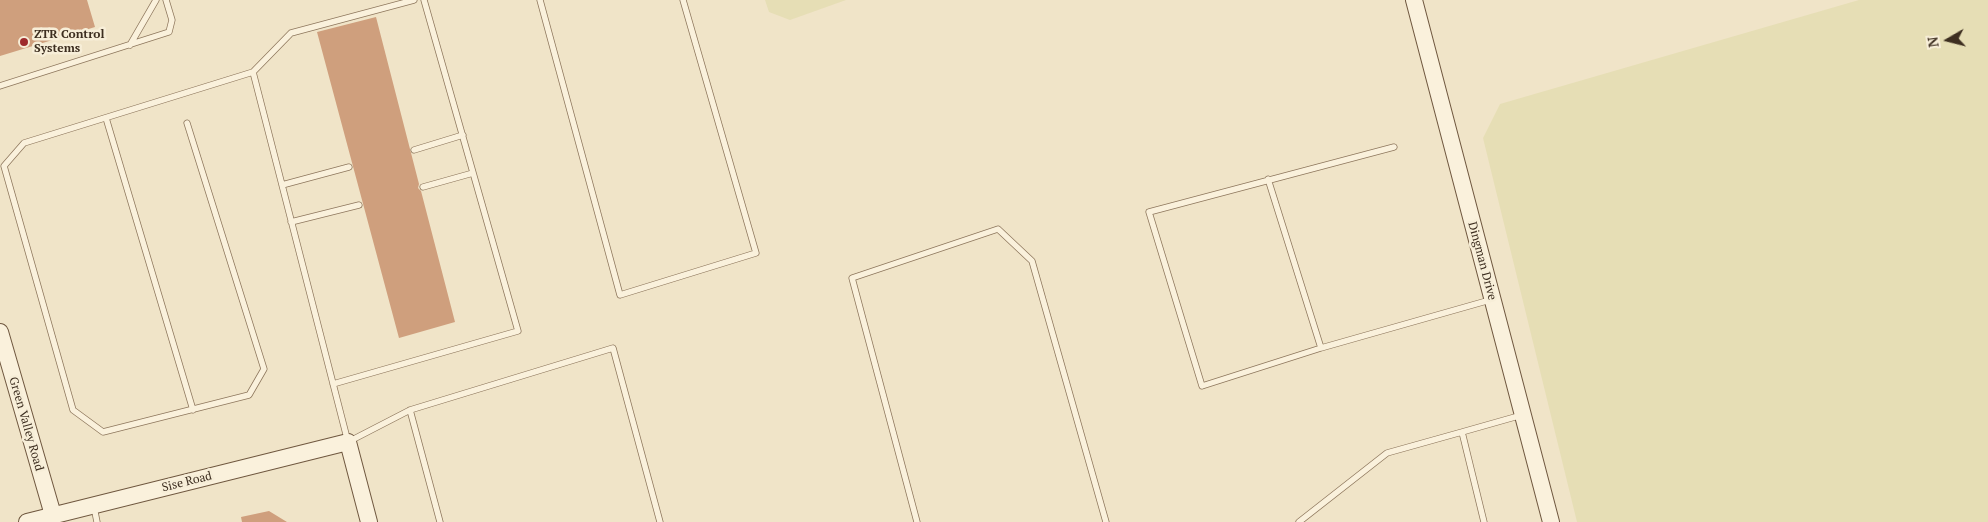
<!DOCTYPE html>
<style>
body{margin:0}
#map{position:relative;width:1988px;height:522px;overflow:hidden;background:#f0e4c8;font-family:"PT Serif",serif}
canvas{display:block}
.north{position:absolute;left:1923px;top:15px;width:50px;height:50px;-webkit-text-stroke:4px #f7eed8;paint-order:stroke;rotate:262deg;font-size:14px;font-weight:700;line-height:20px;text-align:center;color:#3d2e20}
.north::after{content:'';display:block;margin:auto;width:18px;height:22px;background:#3d2e20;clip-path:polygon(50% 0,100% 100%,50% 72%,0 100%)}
</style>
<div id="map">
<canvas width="1988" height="522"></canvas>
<div class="north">N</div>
</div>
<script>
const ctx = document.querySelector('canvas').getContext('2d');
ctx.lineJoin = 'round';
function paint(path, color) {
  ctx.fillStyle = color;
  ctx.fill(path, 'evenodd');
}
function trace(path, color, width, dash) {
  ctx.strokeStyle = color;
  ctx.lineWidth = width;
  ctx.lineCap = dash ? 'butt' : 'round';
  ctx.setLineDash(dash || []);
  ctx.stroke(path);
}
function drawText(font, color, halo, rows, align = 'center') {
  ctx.font = font + ' "PT Serif",serif';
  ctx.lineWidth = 5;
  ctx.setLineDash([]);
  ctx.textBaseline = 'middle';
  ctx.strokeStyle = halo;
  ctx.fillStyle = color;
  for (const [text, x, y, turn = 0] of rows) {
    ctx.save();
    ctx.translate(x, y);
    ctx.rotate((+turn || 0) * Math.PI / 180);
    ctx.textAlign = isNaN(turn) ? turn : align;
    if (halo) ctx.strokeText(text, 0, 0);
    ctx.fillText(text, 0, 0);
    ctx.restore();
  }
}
paint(new Path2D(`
 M 765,0 L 846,0 L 790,20 L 769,12 Z
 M 1859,0 L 1988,0 L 1988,522 L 1577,522 L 1483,138 L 1500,104 Z`), '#e6deb5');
paint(new Path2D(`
 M 0,0 L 87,0 L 95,27 L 0,56 Z
 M 376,17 L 419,184 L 418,188 L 421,191 L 455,322 L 399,338 L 317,32 Z
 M 269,511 L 287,522 L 242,522 L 241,517 Z`), '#cf9f7d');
const lane = new Path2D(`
 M 414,0 L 291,33 L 253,72 L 348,442 L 410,410 L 613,348 L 660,522
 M 540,0 L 620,295 L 756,253 L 683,0
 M 130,45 L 156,0
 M 0,86 L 169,32 L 172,20 L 166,0
 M 106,118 L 193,410
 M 187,123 L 264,369 L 249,395 L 103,432 L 73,410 L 4,166 L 24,143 L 253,72
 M 1394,147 L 1149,212 L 1202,386 L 1321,348 L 1490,300
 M 414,150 L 463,135
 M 1268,179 L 1321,348
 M 282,185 L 349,167
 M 423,187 L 473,173
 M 291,222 L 359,205
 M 333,384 L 518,331 L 424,0
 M 410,410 L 440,522
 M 94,507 L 97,522
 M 917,522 L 852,278 L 998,229 L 1032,261 L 1106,522
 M 1299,522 L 1387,453 L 1462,432
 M 1484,522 L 1462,432 L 1522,415`);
const secondary = new Path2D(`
 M 1414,0 L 1551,522
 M 0,332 L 53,515
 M 27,522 L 348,442 L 369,522`);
trace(lane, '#8d765c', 7);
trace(secondary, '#6f573f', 18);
trace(lane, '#faf1dc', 5.5);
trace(secondary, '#faf1dc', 16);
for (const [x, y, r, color] of [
 [24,42,5,"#9e2a2b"]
]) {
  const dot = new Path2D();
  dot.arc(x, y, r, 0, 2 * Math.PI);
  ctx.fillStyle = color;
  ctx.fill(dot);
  trace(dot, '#f7eed8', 2);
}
drawText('bold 12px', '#3d2e20', '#f7eed8', [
 ["ZTR Control",34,35],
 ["Systems",34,49]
], 'left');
drawText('12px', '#3d2e20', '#f7eed8', [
 ["Dingman Drive",1482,261,75],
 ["Green Valley Road",26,424,74],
 ["Sise Road",187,482,-14]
]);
</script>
